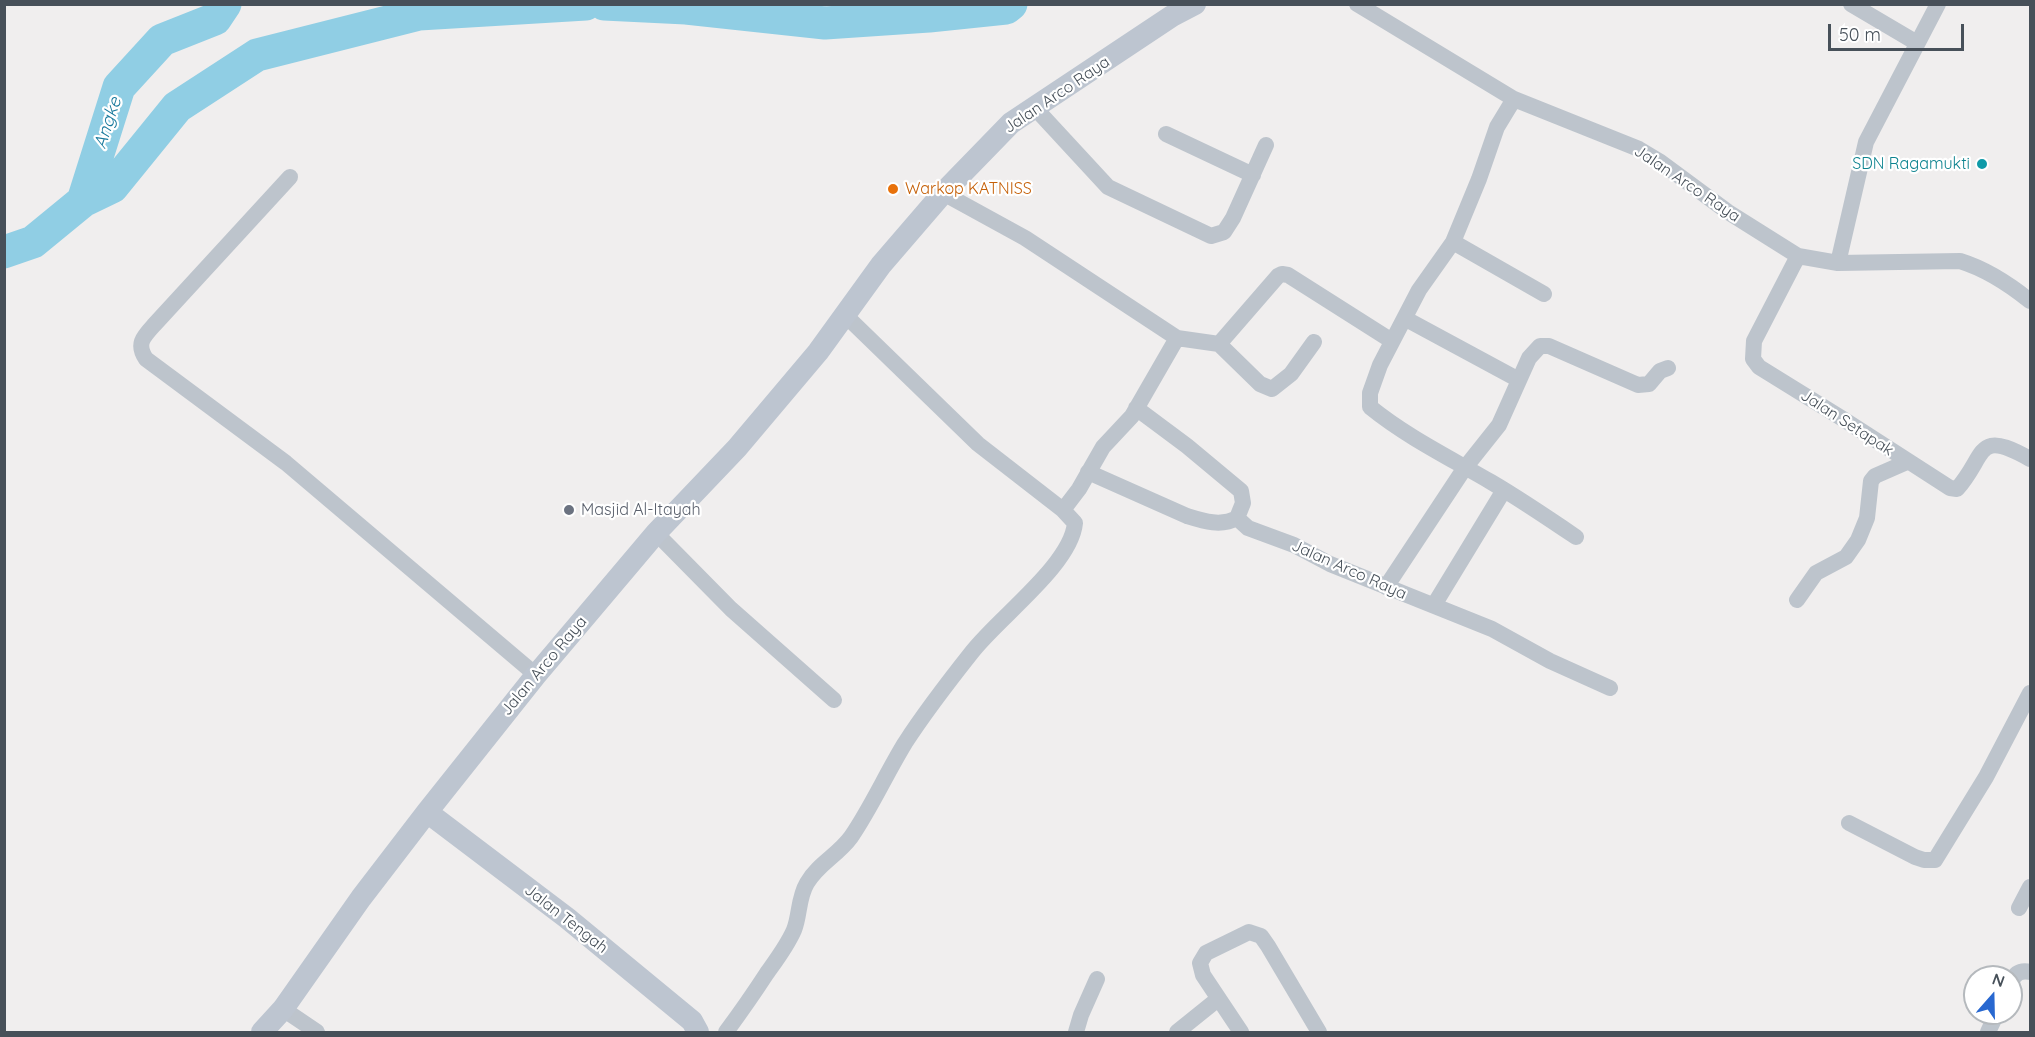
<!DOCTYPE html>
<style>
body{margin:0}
#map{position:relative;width:2035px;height:1037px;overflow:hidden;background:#f0eeee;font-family:Quicksand,sans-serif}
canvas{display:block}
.frame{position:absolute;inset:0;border:6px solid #475059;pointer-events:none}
.north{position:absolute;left:1963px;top:965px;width:60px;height:60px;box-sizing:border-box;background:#fff;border:2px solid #b5b9bd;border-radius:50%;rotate:20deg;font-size:16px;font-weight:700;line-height:24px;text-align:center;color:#475059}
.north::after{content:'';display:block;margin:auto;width:21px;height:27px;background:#2868d0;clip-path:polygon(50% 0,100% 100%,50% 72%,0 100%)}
.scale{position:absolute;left:1828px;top:24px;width:136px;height:27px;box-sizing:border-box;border:3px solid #475059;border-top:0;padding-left:8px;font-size:18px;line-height:21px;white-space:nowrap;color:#475059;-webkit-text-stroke:4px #fff;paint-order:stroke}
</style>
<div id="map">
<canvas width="2035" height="1037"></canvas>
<div class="frame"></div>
<div class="north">N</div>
<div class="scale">50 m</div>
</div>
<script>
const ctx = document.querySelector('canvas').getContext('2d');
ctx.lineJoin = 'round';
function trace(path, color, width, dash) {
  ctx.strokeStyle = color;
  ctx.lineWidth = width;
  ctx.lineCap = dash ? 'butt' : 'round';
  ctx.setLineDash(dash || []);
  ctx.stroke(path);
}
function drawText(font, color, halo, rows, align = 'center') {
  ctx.font = font + ' Quicksand,sans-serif';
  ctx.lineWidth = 4.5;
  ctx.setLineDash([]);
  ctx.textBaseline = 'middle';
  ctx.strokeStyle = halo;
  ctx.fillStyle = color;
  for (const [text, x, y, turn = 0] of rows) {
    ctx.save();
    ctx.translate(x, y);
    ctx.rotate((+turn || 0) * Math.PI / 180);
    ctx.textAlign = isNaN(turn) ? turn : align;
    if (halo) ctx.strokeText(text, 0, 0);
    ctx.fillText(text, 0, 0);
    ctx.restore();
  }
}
trace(new Path2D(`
 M 604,4 L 686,8 L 825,23 L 929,16 L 1006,8 L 1011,4
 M 83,201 L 112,187 L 177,107 L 257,55 L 419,14 L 586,4
 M 4,252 L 33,242 L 83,201 L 119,87 L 162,40 L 215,19 L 225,4`), '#90cee4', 33);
trace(new Path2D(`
 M 1357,4 L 1514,99 L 1639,149 L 1659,161 L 1728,212 L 1798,256 L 1838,263 L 1960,261 C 1986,269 2009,284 2030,301
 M 1851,4 L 1917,43
 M 1514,99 L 1497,127 L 1479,179 L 1453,242 L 1419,290 L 1380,365 L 1370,393 L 1370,407 C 1407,437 1450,458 1491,482 C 1520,499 1548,518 1576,537
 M 1035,108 L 1108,187 L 1211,236 L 1224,232 L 1233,218 L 1266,145
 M 1166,134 L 1253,175
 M 290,177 L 154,325 C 143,337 136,344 146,359 L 286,463 L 536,675
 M 943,193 L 1025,238 L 1177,338 L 1219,344 L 1278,276 L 1282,274 L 1288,275 L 1392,341
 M 1453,242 L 1544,294
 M 1798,256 L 1754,341 L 1753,359 L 1759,367 L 1843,419 L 1950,488 L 1957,489 C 1987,455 1975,428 2030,459
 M 1838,263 L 1866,142 L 1938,4
 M 844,314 L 978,444 L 1063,510 L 1079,489 L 1103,447 L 1132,416 L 1177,338
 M 1406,319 L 1519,380
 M 1219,344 L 1260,384 L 1272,389 L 1291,374 L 1314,342
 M 1136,408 L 1187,446 L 1241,491 L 1243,503 L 1237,518 L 1248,528 L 1294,545 L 1330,564 L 1492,629 L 1550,661 L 1610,688
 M 1088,472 L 1187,516 C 1203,521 1221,527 1237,518
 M 656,533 L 731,609 L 834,700
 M 1386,587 L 1464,469 L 1499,425 L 1529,358 L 1540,346 L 1549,346 L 1638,385 L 1649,384 L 1660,371 L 1668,368
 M 1797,600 L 1816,573 L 1846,557 L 1858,540 L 1867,518 L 1871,481 L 1875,476 L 1907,462
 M 1434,605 L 1504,490
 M 1849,823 L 1915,857 L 1924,860 L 1935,860 L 1986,777 L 2030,693
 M 2019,908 L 2030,887
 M 2011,982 C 2015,973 2021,970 2030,972
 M 283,1009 L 317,1032
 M 726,1032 C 740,1013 754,993 767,973 C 777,959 787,946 794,930 C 800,915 798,898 807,883 C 818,864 838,855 851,837 C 871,808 886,774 905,743 C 925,712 949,681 972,652 C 999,617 1071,565 1075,523 L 1063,510
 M 1076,1032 L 1081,1015 L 1097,979
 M 1177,1032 L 1218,999
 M 1241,1032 L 1203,975 L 1200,963 L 1206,953 L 1249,932 L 1261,936 L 1268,946 L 1319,1032
 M 1988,1032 L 1997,1013`), '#bdc4cc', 16);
trace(new Path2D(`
 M 427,812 L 567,918 L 692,1021 L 698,1032
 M 262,1032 L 283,1009 L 361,898 L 427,812 L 536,675 L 656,533 L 737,448 L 818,352 L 881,265 L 943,193 L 1011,123 L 1172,16 L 1195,4`), '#bdc5d0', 22);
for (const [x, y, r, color] of [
 [1982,164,6,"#0f9aa8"],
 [893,189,6,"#e8710a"],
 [569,510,6,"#6b7280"]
]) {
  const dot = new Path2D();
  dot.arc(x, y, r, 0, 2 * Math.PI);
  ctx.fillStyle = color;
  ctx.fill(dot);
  trace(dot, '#fff', 2);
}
drawText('16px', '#475059', '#fff', [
 ["Jalan Arco Raya",1057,95,-34],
 ["Jalan Arco Raya",1687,184,34],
 ["Jalan Setapak",1847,423,33],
 ["Jalan Arco Raya",1349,570,24],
 ["Jalan Arco Raya",544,666,-50],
 ["Jalan Tengah",566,919,38]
]);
drawText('16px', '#0d838f', '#fff', [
 ["SDN Ragamukti",1970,164]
], 'right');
drawText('16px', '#c56008', '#fff', [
 ["Warkop KATNISS",905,189]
], 'left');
drawText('16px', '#5b616d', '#fff', [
 ["Masjid Al-Itayah",581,510]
], 'left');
drawText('italic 18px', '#18799c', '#fff', [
 ["Angke",108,123,-72]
]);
</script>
